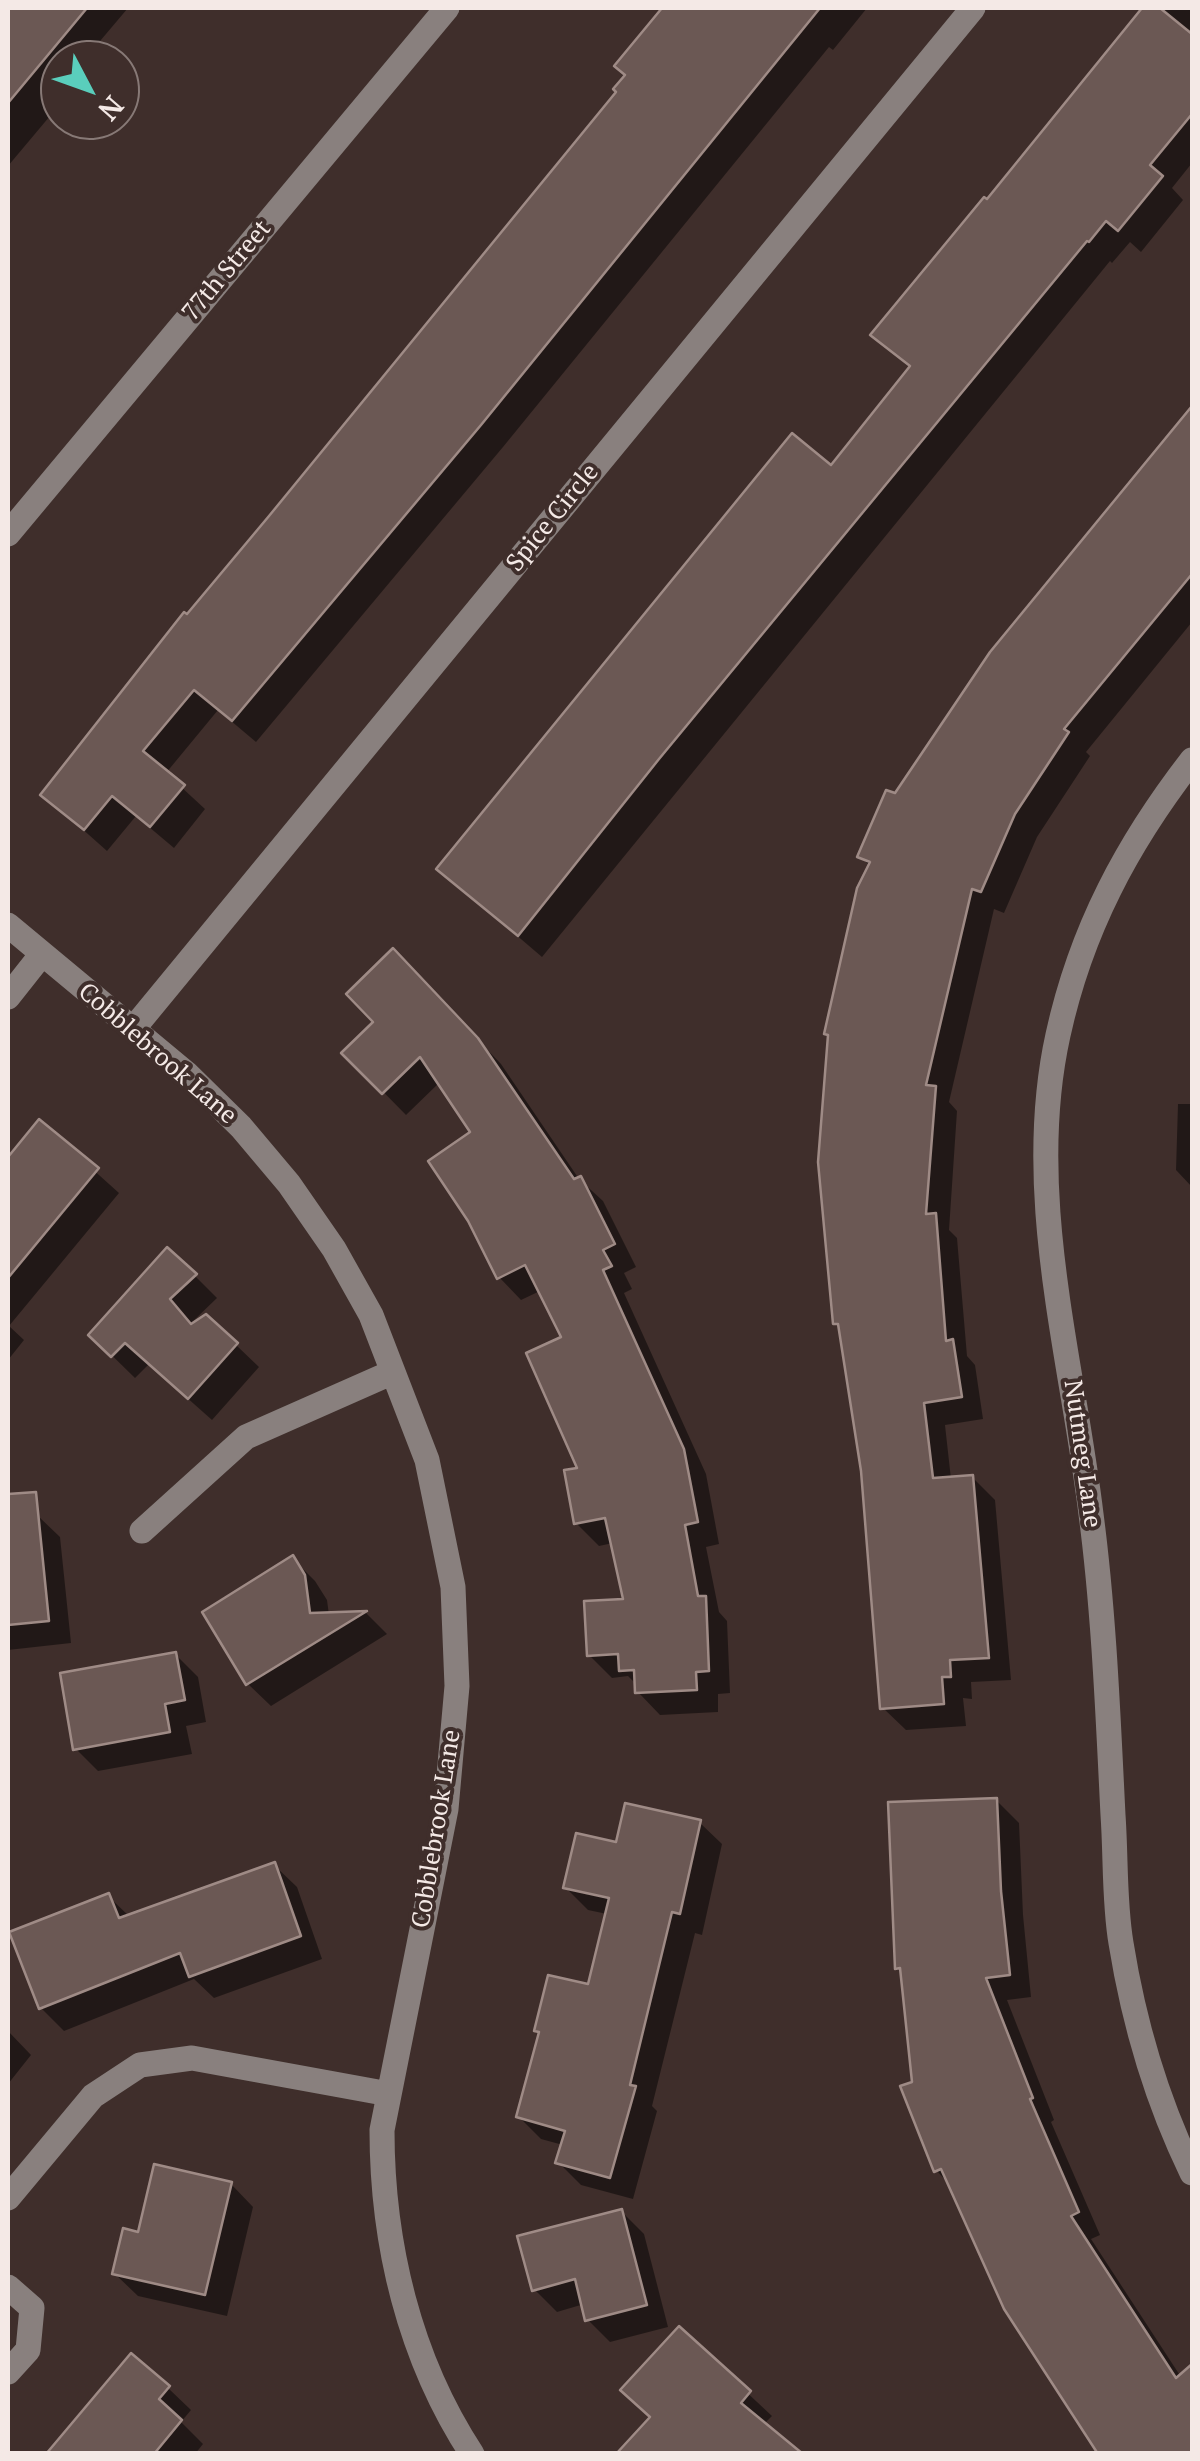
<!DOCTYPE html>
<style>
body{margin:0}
#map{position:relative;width:1200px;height:2461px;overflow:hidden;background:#3f2e2b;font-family:"PT Serif",serif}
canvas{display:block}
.frame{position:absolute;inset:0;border:10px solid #f4e9e6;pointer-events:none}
.north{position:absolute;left:40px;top:40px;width:100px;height:100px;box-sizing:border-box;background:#3f2e2b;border:2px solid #877976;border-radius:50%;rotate:131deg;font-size:28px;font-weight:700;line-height:40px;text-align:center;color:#f4e9e6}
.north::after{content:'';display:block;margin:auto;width:35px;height:45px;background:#5acebc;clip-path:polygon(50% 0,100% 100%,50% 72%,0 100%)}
</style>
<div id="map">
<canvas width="1200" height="2461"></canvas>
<div class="frame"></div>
<div class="north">N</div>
</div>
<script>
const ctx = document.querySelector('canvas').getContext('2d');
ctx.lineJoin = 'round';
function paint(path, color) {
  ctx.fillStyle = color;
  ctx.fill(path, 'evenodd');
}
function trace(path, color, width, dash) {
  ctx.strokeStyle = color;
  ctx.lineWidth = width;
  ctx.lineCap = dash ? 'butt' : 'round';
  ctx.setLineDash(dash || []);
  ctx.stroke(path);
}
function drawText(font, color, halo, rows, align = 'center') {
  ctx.font = font + ' "PT Serif",serif';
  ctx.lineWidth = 8;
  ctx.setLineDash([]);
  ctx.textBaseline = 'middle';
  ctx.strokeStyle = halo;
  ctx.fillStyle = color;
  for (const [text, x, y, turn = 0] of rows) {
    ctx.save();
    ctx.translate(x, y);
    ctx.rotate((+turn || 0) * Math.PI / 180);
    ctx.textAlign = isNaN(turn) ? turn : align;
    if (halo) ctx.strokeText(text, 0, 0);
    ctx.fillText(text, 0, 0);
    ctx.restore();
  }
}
paint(new Path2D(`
 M 8,8 L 128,8 L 84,60 L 60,60 L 60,89 L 43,109 L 50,116 L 8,166 Z
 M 665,8 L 867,8 L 833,50 L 829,47 L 503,447 L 256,742 L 218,710 L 166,773 L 205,809 L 174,848 L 136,816 L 107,851 L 43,794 L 619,92 L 628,77 L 617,66 Z
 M 1147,8 L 1192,8 L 1192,163 L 1172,188 L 1183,200 L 1141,252 L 1130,242 L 1112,263 L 1110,261 L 542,957 L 439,869 L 831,468 L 911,369 L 874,335 L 987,203 Z
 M 1192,408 L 1192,622 L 1086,752 L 1090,756 L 1037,837 L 1004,913 L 994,909 L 949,1102 L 957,1111 L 949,1230 L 957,1238 L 967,1356 L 975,1365 L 983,1419 L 945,1425 L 951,1479 L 972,1477 L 995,1500 L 1011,1680 L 971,1682 L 972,1699 L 963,1698 L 966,1726 L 906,1730 L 883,1708 L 863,1470 L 842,1329 L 836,1323 L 870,866 L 860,856 L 991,654 Z
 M 415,974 L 501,1064 L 579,1179 L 603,1201 L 636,1267 L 624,1273 L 632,1289 L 624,1293 L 706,1474 L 719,1544 L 706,1547 L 719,1612 L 727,1621 L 730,1693 L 718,1694 L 718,1712 L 660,1715 L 638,1692 L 638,1686 L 628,1676 L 612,1678 L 589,1655 L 626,1602 L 613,1543 L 599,1546 L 576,1523 L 581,1470 L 564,1339 L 540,1291 L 521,1300 L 499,1277 L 474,1132 L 440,1082 L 406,1115 L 345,1053 L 376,1022 Z
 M 1178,1104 L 1192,1104 L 1192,1187 L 1176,1170 Z
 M 40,1122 L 119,1193 L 9,1326 L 24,1340 L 8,1360 L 8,1161 Z
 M 195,1276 L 217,1298 L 189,1325 L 236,1345 L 259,1367 L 212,1420 L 149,1364 L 135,1378 L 91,1335 Z
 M 37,1515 L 60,1537 L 71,1643 L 8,1650 L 8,1518 Z
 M 292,1558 L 315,1581 L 327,1600 L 329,1615 L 366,1613 L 387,1634 L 271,1706 L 248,1684 L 205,1613 Z
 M 175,1654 L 198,1677 L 206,1722 L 186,1726 L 192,1754 L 98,1771 L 75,1748 Z
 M 996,1800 L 1019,1823 L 1023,1915 L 1031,1997 L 1007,2000 L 1054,2120 L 1051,2122 L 1100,2235 L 1091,2239 L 1181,2377 L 1183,2375 L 1192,2385 L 1192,2454 L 1101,2454 L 951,2186 L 936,2170 L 914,2083 L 903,1973 L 897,1968 Z
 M 699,1822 L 722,1844 L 702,1935 L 695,1933 L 652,2106 L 657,2111 L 633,2199 L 581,2185 L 558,2162 L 563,2145 L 541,2139 L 518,2116 L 590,1987 L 607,1914 L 588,1910 L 566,1888 L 618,1845 Z
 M 274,1865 L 297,1887 L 322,1959 L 214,1998 L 194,1979 L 64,2031 L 41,2008 L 108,1896 L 130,1917 Z
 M 8,2031 L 31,2055 L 8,2084 Z
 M 231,2184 L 253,2207 L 227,2316 L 138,2296 L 115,2274 L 140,2235 Z
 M 621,2211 L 644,2234 L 668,2327 L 610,2342 L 588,2320 L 584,2304 L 557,2312 L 534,2289 Z
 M 679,2329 L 772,2416 L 764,2424 L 652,2418 Z
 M 168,2388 L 191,2410 L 181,2422 L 203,2444 L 195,2454 L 70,2454 Z`), '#0007');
const building = new Path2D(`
 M 8,8 L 87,8 L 8,103 Z
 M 662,8 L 820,8 L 481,425 L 232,721 L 194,690 L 143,751 L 185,785 L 150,827 L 112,796 L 84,830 L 40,795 L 184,612 L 187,614 L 269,516 L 616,92 L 613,89 L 625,75 L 614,66 Z
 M 1142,8 L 1160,8 L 1192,34 L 1192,114 L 1150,165 L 1163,176 L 1118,231 L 1106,221 L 1089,242 L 1087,241 L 659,759 L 518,936 L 436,869 L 792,433 L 831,465 L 910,366 L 870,335 L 984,197 L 987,199 Z
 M 1192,406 L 1192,574 L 1064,729 L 1069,732 L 1015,814 L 981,892 L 972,889 L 926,1085 L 936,1086 L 926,1214 L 936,1213 L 946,1341 L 953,1339 L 962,1397 L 924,1403 L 933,1478 L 973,1475 L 989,1658 L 950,1660 L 951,1677 L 942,1677 L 944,1704 L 880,1709 L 861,1471 L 838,1324 L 833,1324 L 818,1162 L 828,1035 L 824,1034 L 857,888 L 870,862 L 857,857 L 886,790 L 895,793 L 990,652 Z
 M 393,948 L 478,1038 L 574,1179 L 581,1176 L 615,1244 L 603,1250 L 612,1266 L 603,1270 L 684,1449 L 698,1522 L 685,1525 L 698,1596 L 706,1596 L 709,1671 L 696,1672 L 697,1690 L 635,1693 L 634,1670 L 619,1671 L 618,1654 L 587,1656 L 584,1601 L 623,1599 L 605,1518 L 574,1524 L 564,1470 L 577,1468 L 526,1353 L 561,1337 L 525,1265 L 497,1279 L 468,1221 L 428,1161 L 470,1132 L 420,1057 L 382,1094 L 341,1053 L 373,1022 L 346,994 Z
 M 39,1119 L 99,1168 L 8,1278 L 8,1157 Z
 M 167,1247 L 197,1274 L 170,1299 L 191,1324 L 206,1314 L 238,1343 L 188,1399 L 125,1343 L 111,1357 L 88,1335 Z
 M 36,1492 L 49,1621 L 8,1625 L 8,1494 Z
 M 293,1555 L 305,1575 L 310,1613 L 367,1611 L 246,1685 L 202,1612 Z
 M 176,1652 L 185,1700 L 165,1704 L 170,1732 L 73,1750 L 60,1673 Z
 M 997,1798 L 1001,1891 L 1010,1975 L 986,1978 L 1033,2098 L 1030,2099 L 1079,2212 L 1071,2216 L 1176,2378 L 1192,2364 L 1192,2454 L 1098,2454 L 1004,2309 L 941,2169 L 934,2172 L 900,2086 L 912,2082 L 900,1968 L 895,1969 L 888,1802 Z
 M 625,1803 L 701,1820 L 680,1914 L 672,1912 L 630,2085 L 636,2086 L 610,2178 L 555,2163 L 565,2131 L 516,2117 L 539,2032 L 534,2031 L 548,1975 L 588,1984 L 609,1898 L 563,1888 L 576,1833 L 616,1842 Z
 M 275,1862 L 301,1936 L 189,1977 L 180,1953 L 39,2009 L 9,1932 L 109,1893 L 119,1918 Z
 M 154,2164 L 232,2182 L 205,2295 L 112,2274 L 123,2228 L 138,2232 Z
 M 622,2209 L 647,2305 L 585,2321 L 575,2279 L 532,2291 L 517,2236 Z
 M 679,2326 L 751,2391 L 741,2403 L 803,2454 L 616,2454 L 650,2417 L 620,2390 Z
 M 131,2353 L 170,2386 L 159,2399 L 182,2420 L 154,2454 L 46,2454 Z`);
paint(building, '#6b5854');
trace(building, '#9f8b86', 2.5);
trace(new Path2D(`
 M 8,534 L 447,8
 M 1192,760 C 1127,844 1081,930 1058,1035 C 1023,1193 1072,1357 1091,1514 C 1104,1613 1108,1715 1113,1815 C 1116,1857 1114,1902 1121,1943 C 1134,2024 1156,2099 1192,2173
 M 8,925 L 186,1073 L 241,1127 L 289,1184 L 334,1249 L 371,1315 L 427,1460 L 453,1587 L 457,1686 L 446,1809 L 382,2130 C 382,2243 409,2358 472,2454
 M 8,997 L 42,954
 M 133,1029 L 973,8
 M 142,1531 L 246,1437 L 393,1372
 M 8,2198 L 93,2096 L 140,2065 L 192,2058 L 389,2094
 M 8,2287 L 32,2308 L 28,2350 L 8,2372`), '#89807e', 25);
drawText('25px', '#f4e9e6', '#3f2e2b', [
 ["77th Street",227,271,-50],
 ["Spice Circle",553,518,-51],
 ["Cobblebrook Lane",157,1054,41],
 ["Nutmeg Lane",1082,1454,82],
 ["Cobblebrook Lane",437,1829,-81]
]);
</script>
